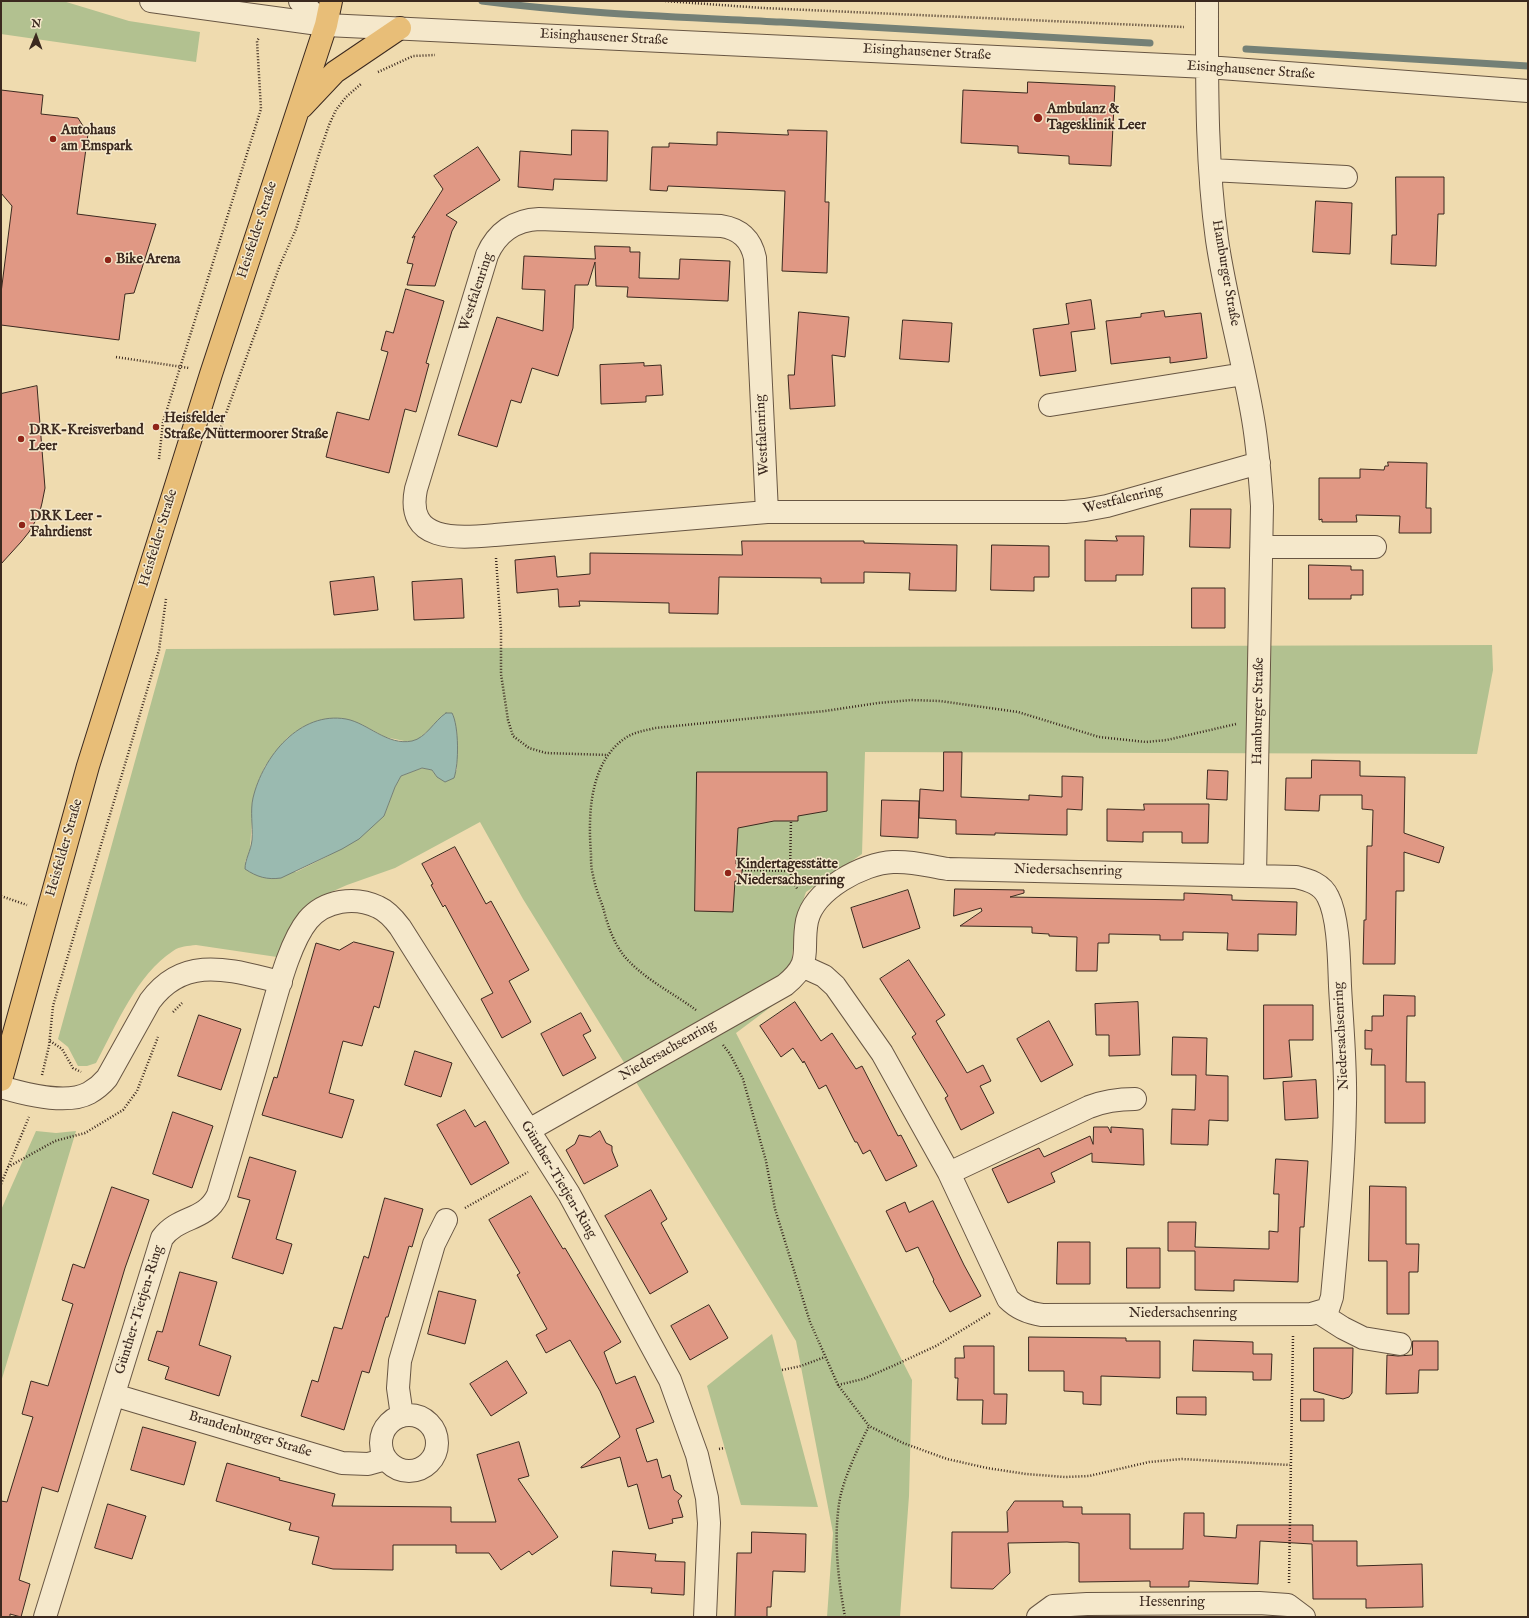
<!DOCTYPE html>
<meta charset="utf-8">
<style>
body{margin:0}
#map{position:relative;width:1529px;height:1618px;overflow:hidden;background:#efdbaf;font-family:"IM FELL English",serif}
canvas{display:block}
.frame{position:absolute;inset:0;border:2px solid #3b291f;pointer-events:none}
.north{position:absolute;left:16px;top:16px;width:40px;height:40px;-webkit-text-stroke:3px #f5e8cb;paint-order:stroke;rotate:1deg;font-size:11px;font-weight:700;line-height:16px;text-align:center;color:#3b291f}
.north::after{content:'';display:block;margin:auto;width:14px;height:18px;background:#3b291f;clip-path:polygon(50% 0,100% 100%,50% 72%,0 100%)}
</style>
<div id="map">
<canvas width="1529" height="1618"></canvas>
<div class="frame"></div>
<div class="north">N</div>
</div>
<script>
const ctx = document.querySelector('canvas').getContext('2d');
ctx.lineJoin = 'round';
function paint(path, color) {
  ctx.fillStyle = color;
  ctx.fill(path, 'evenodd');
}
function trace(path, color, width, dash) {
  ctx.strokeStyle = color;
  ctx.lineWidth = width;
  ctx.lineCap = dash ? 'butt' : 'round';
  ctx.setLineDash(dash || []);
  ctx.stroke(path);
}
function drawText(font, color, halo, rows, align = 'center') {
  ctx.font = font + ' "IM FELL English",serif';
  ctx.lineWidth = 3;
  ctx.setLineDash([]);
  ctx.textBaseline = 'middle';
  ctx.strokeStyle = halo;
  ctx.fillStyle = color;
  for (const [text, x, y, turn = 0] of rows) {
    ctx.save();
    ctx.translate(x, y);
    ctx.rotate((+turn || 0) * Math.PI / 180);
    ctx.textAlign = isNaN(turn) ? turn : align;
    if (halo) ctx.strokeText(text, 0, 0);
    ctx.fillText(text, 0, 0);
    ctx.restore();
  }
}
paint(new Path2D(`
 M 1,1 L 63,1 L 129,21 L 200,32 L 196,62 L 1,34 Z
 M 1492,645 L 1493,670 L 1477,754 L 865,752 L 862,854 L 806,892 L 797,918 L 792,956 L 792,991 L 736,1033 L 912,1380 L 909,1496 L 900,1617 L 827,1617 L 833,1533 L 796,1341 L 523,899 L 480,822 L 395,868 L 347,885 L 313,900 L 299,914 L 277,957 L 196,945 C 188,946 180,946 173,951 C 137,974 116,1026 96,1063 L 87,1066 L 78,1066 L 68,1047 L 58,1039 L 166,649 ZM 314,722 L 361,724 L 385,737 L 409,742 L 418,740 L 426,732 L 457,731 L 457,770 L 437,777 L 432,770 L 422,768 L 401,776 L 395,787 L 384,816 L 328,856 L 296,872 L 245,862 L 250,851 L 253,799 L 258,782 L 265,766 L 287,738 L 301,728 Z
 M 36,1131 L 56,1133 L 76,1131 L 1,1382 L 1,1210 Z
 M 772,1334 L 818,1507 L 741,1505 L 707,1386 Z`), '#b2c190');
const water = new Path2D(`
 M 446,713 L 452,713 C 459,726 459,764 454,778 L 445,782 L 437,777 L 432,770 L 422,768 L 401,776 L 395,787 L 384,816 L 359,839 L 342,849 L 281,878 C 267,880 257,877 245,869 C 245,859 251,851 252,840 C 253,826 250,811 253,798 C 263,756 300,711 346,719 C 368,723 387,746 412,741 C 426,738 434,721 446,713 Z`);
paint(water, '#9abab0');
trace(water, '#748076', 1);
trace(new Path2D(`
 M 482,1 C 582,14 681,17 781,22 C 904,28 1027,35 1150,43
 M 1246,49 L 1528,66`), '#748076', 7);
const building = new Path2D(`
 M 1028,82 L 1115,86 L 1111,166 L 1069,164 L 1069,156 L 1018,153 L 1018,146 L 961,143 L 963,90 L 1027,93 Z
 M 1,90 L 43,95 L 41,114 L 78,118 L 88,134 L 77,214 L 156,224 L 134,293 L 125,294 L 119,340 L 1,325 L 1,293 L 12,206 L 1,193 Z
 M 572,130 L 608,131 L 607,181 L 554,179 L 553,190 L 518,187 L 520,151 L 571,155 Z
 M 788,130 L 827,131 L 825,202 L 829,202 L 827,273 L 782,271 L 785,191 L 668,186 L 667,191 L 650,190 L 652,147 L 669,147 L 669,143 L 717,145 L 717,132 L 788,135 Z
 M 478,147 L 500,180 L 446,215 L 457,222 L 452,231 L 435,286 L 407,285 L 413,264 L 407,263 L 415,236 L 412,238 L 443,189 L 434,176 Z
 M 1396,177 L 1444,177 L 1444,214 L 1438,214 L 1436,266 L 1391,264 L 1392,235 L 1396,235 Z
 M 1316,201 L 1352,203 L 1350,254 L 1313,252 Z
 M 595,246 L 630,247 L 630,252 L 640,252 L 639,278 L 679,279 L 680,259 L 730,261 L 728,301 L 627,297 L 628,287 L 596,286 L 595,262 L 588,285 L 575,285 L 573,328 L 558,376 L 532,368 L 521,403 L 511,400 L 497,447 L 458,435 L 497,317 L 543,331 L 545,290 L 522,289 L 524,256 L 595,259 Z
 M 406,289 L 444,301 L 426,363 L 429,364 L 416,412 L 405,409 L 389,473 L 326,457 L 337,412 L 369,420 L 388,352 L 381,350 L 386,331 L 393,333 Z
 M 1091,300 L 1095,329 L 1071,332 L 1076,371 L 1040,376 L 1033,329 L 1069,324 L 1066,304 Z
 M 1164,311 L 1165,317 L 1201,313 L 1207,358 L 1170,363 L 1170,357 L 1111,364 L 1106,321 L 1141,317 L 1141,314 Z
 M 799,312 L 849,317 L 845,357 L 832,355 L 835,406 L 790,409 L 788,375 L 794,375 Z
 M 903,320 L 952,323 L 949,362 L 900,359 Z
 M 644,363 L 644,366 L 661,365 L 663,395 L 646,396 L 646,402 L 601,404 L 600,365 Z
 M 37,386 L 45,488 L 42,503 L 39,515 L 29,532 L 21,542 L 1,564 L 1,394 Z
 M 1388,462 L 1427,463 L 1426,508 L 1431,508 L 1431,533 L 1399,533 L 1400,516 L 1356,515 L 1357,522 L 1322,522 L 1322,519 L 1319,520 L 1319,478 L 1360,478 L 1360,469 L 1384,470 L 1385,466 L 1388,466 Z
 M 1191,509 L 1231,509 L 1230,548 L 1190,547 Z
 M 1116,536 L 1144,536 L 1143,575 L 1116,575 L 1116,581 L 1085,581 L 1085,540 L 1117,541 Z
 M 742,541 L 864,541 L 864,543 L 957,545 L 956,591 L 909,590 L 910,573 L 864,572 L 864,583 L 821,583 L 821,578 L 719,577 L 718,614 L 669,613 L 669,603 L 579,601 L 580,606 L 559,607 L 558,589 L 517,593 L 515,560 L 555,556 L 557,577 L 590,574 L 590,553 L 742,555 Z
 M 992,545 L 1049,546 L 1049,577 L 1034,577 L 1034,591 L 991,590 Z
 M 1309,565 L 1351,566 L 1351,570 L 1363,570 L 1363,595 L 1351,595 L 1351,599 L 1309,599 Z
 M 374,577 L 378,610 L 334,615 L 330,582 Z
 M 462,579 L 464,618 L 414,620 L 412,582 Z
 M 1192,588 L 1225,588 L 1225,628 L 1192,628 Z
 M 944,752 L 962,752 L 961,797 L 1029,800 L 1029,795 L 1062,797 L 1062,776 L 1083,777 L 1082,810 L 1067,809 L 1067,835 L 995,833 L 995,835 L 956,834 L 956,820 L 919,818 L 920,789 L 943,791 Z
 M 1312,760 L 1360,761 L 1360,776 L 1405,777 L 1404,833 L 1444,847 L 1439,863 L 1404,852 L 1404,891 L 1396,891 L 1395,964 L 1363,964 L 1364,920 L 1366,920 L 1367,846 L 1372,846 L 1373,810 L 1362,809 L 1362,795 L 1320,795 L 1319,811 L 1285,810 L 1286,778 L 1311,778 Z
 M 1208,770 L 1228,771 L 1227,800 L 1207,799 Z
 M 697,772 L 827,772 L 827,811 L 798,816 L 798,821 L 774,821 L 738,828 L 736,864 L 742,864 L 742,882 L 735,881 L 733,912 L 695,911 Z
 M 882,800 L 919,801 L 918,838 L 881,836 Z
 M 1144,804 L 1209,804 L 1208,843 L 1182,843 L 1182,832 L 1143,832 L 1143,842 L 1107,841 L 1107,809 L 1144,810 Z
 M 455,847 L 486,904 L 491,901 L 529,970 L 509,981 L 531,1022 L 502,1038 L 481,999 L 493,993 L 445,905 L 443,907 L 431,885 L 433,884 L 422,864 Z
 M 955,889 L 1024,890 L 1024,893 L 1010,897 L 1184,900 L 1184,893 L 1232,895 L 1232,900 L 1297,902 L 1296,935 L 1258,934 L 1258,951 L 1227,950 L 1228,933 L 1183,932 L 1183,940 L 1160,940 L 1160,935 L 1109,934 L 1109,943 L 1098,943 L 1097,971 L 1076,971 L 1077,937 L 1049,936 L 1049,934 L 1032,933 L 1032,927 L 960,926 L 982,911 L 981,908 L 954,916 Z
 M 908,890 L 920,928 L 863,948 L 851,908 Z
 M 354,942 L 394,952 L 379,1008 L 374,1006 L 362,1046 L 343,1041 L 329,1093 L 354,1100 L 342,1138 L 262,1115 L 274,1077 L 277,1078 L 316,943 L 339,950 Z
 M 909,960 L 945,1015 L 936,1021 L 967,1073 L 983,1065 L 991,1081 L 980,1086 L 994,1113 L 961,1130 L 945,1098 L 948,1096 L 912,1037 L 916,1034 L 880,979 Z
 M 1384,995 L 1415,996 L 1415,1016 L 1407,1016 L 1406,1082 L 1425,1082 L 1425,1123 L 1385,1123 L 1385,1065 L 1371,1065 L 1372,1049 L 1365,1049 L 1365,1030 L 1372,1031 L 1372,1016 L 1383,1016 Z
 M 795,1002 L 821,1041 L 832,1033 L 856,1069 L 862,1066 L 898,1136 L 901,1135 L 917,1166 L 886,1181 L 870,1150 L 863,1154 L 857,1142 L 855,1142 L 826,1085 L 819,1089 L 804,1061 L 803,1063 L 793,1048 L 781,1057 L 760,1026 Z
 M 1138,1002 L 1140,1055 L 1109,1056 L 1109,1035 L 1096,1035 L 1095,1004 Z
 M 1264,1005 L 1313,1005 L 1313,1040 L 1289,1040 L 1292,1077 L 1264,1079 Z
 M 581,1013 L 591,1031 L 583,1035 L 596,1058 L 563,1076 L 541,1034 Z
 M 199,1015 L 241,1029 L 221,1090 L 178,1076 Z
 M 1049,1021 L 1073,1065 L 1041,1082 L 1017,1039 Z
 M 1173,1037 L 1207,1038 L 1206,1075 L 1228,1076 L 1228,1121 L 1209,1120 L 1208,1145 L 1171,1144 L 1172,1109 L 1195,1110 L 1196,1075 L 1172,1075 Z
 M 415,1051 L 452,1063 L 441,1097 L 405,1085 Z
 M 1316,1080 L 1318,1118 L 1285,1120 L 1283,1082 Z
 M 465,1110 L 475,1127 L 485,1121 L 509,1163 L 471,1185 L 437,1125 Z
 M 173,1112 L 213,1126 L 192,1188 L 153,1174 Z
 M 1094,1127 L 1108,1127 L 1111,1133 L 1111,1127 L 1143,1129 L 1144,1165 L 1092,1162 L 1092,1153 L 1051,1173 L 1055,1182 L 1008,1203 L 992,1169 L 1039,1148 L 1044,1157 L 1090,1136 L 1093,1144 Z
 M 600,1131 L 606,1143 L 612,1146 L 612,1151 L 618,1166 L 584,1184 L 566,1150 L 575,1144 L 579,1135 L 590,1137 Z
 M 250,1157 L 296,1171 L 276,1239 L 292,1244 L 283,1274 L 232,1258 L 250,1200 L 238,1197 Z
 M 1276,1159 L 1308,1161 L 1304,1227 L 1300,1227 L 1298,1282 L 1234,1280 L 1234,1291 L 1195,1290 L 1195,1251 L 1168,1251 L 1168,1222 L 1196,1222 L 1195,1247 L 1269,1249 L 1269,1231 L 1278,1232 L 1279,1194 L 1274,1194 Z
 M 1370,1186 L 1406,1187 L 1406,1244 L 1419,1244 L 1418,1272 L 1409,1272 L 1409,1314 L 1387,1314 L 1387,1261 L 1369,1261 Z
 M 112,1187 L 149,1200 L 125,1268 L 58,1492 L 42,1487 L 19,1580 L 30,1584 L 21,1617 L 10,1614 L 10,1617 L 1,1617 L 1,1501 L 7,1502 L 33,1417 L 22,1414 L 31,1381 L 48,1386 L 73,1304 L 62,1300 L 73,1264 L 84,1268 Z
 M 651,1190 L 667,1219 L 661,1223 L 688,1272 L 650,1294 L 605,1216 Z
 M 531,1196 L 563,1249 L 565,1248 L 621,1342 L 604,1352 L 616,1384 L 635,1376 L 654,1422 L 636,1429 L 647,1462 L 657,1459 L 662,1478 L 670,1475 L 674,1490 L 682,1496 L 678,1501 L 683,1517 L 672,1519 L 673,1523 L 649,1529 L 637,1484 L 628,1487 L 620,1457 L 581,1468 L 581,1467 L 620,1437 L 600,1391 L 570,1340 L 546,1353 L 536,1335 L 547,1329 L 517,1275 L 520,1273 L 489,1220 Z
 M 385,1198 L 423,1209 L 412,1247 L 409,1246 L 388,1317 L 386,1317 L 369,1373 L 362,1371 L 344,1430 L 301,1416 L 312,1380 L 318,1382 L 334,1327 L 342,1329 L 364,1256 L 368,1258 Z
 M 933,1201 L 964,1265 L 981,1296 L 950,1312 L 933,1281 L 934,1280 L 918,1247 L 906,1252 L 886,1211 L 905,1202 L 909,1212 Z
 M 1058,1242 L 1090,1242 L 1090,1284 L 1057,1284 Z
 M 1127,1248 L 1160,1248 L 1160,1288 L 1127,1288 Z
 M 180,1272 L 217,1282 L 199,1345 L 231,1356 L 219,1396 L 165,1379 L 169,1367 L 148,1360 L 157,1331 L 162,1332 Z
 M 439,1291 L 476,1300 L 465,1344 L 428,1334 Z
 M 709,1305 L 728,1338 L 690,1360 L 671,1326 Z
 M 1029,1337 L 1126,1338 L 1126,1341 L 1160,1341 L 1160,1378 L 1101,1376 L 1101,1405 L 1083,1404 L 1083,1392 L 1064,1391 L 1064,1371 L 1029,1371 Z
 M 1194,1340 L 1253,1342 L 1253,1354 L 1272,1354 L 1271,1380 L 1253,1380 L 1253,1372 L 1193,1371 Z
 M 1413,1341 L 1438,1341 L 1438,1370 L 1419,1370 L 1418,1393 L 1386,1394 L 1387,1355 L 1398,1356 L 1412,1355 Z
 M 964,1346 L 994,1346 L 994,1394 L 1007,1394 L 1006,1424 L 982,1424 L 983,1400 L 957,1400 L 958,1378 L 955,1378 L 955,1358 L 964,1358 Z
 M 1314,1348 L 1353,1348 L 1352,1393 L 1349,1397 L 1343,1399 L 1314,1391 Z
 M 507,1361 L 527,1393 L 491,1416 L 470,1384 Z
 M 1177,1397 L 1206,1397 L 1206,1415 L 1177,1414 Z
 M 1301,1399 L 1324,1399 L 1324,1421 L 1301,1421 Z
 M 143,1427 L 196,1442 L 184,1485 L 131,1470 Z
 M 519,1442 L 529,1476 L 518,1479 L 558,1537 L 532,1555 L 529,1551 L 501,1570 L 489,1553 L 456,1553 L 456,1545 L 393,1545 L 393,1570 L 333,1569 L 312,1564 L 319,1537 L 289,1530 L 291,1523 L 216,1501 L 227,1463 L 280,1478 L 279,1480 L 335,1494 L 332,1506 L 451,1507 L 451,1522 L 496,1522 L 477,1455 Z
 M 1015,1501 L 1063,1501 L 1063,1507 L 1082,1507 L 1082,1514 L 1130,1514 L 1130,1549 L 1183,1549 L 1184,1513 L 1204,1513 L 1204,1536 L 1236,1538 L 1237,1525 L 1313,1525 L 1313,1541 L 1357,1541 L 1357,1566 L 1422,1564 L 1423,1607 L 1366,1608 L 1366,1599 L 1313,1599 L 1312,1544 L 1260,1541 L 1258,1584 L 1189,1581 L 1189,1587 L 1150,1587 L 1150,1581 L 1079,1582 L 1079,1543 L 1067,1542 L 1008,1543 L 1010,1573 L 993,1589 L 951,1588 L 952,1532 L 1008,1532 L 1007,1512 Z
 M 108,1504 L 146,1516 L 132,1559 L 95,1548 Z
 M 752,1532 L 806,1534 L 805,1572 L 773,1571 L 771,1607 L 767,1607 L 767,1617 L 735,1617 L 737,1553 L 751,1553 Z
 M 613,1551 L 656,1554 L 655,1561 L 685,1562 L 684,1595 L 651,1593 L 652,1588 L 611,1586 Z`);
paint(building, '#e09884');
trace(building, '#3b291f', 1);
const minor = new Path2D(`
 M 151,1 L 326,25 L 1207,67 L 1528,91
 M 300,1 L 326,25
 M 1207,1 C 1207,81 1206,161 1217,240 C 1226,301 1243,359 1253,419 C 1258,448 1260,477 1262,506 L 1255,876
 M 1211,170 L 1346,177
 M 1050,405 L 1244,374
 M 767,512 L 755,258 C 751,239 740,229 721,226 L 539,219 C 515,220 497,232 487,255 L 416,489 C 405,543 458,538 495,535 L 767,512 L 1065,512 L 1085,510 L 1107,506 L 1259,463
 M 1262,547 L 1375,547
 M 1,1087 C 24,1094 67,1105 89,1093 C 96,1089 102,1084 107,1078 L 150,1001 C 185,953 232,971 281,982
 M 529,1130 L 785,985 C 814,961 801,952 807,921 C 814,890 863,863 893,862 C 915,861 928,866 948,869 L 1296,877 C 1309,880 1322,884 1328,897 C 1339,918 1339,962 1340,986 C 1342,1025 1346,1065 1345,1104 C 1344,1169 1338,1233 1332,1297 L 1328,1309 L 1311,1314 L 1042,1315 C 1028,1313 1018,1309 1008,1299 L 949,1173 L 882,1053 L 835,986 L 824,976 L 802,966
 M 949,1173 L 1089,1107 C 1104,1101 1119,1099 1135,1099
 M 1318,1312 L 1343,1328 L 1363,1338 L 1400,1344
 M 114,1395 L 342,1463 L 368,1464 L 386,1459
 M381 1443a28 28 0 1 1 56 0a28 28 0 1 1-56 0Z
 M 402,1416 L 398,1388 L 400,1361 L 434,1244 L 446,1220
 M 45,1617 L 162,1238 C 179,1215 205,1222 218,1195 C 235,1138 252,1081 268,1024 C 277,994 289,943 308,920 C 325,900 355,896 378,907 C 387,911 394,919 400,927 L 569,1194 L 670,1380 L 697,1455 L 707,1498 L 709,1523 L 705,1617
 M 1038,1617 L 1053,1606 L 1087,1604 L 1259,1603 L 1288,1605 L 1304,1617`);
const major = new Path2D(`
 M 302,107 L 335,72 L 400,28
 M 1,1080 L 88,766 L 211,374 L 326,25 L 331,1`);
trace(minor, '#685643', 24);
trace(major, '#3b291f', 24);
trace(new Path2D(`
 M 665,1 L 763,8 L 1184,27
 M 378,72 L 413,56 L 435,55
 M 116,357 L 189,368
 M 217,438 L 280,265 L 296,229 L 319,154 L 329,125 L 336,110 L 346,97 L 361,84
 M 159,459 L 163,422 L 261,109 L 257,41 L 259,38
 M 496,558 L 501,630 L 501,674 L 508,720 L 513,736 L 529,748 L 546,753 L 608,755
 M 742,870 L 790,871 L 793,882 L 798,890
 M 790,871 L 791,821
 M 1,896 L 27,905
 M 696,1010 C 673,993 644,979 625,957 C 614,944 607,924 603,907 C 599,897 595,886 593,875 C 591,868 591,861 591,854 C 588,816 589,764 624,739 C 633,732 644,731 655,728 L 825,711 L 878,703 L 911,700 L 940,701 L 1018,712 L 1099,737 L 1146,742 L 1167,740 L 1236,724
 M 173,1012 L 182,1003
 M 50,1041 L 62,1049 L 73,1068 L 81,1072
 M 723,1045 L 730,1054 L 743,1079 L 766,1161 L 775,1209 L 810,1322 L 838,1385 L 869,1426 L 903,1443 L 947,1459 L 987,1468 L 1026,1474 L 1065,1477 L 1089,1476 L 1149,1462 L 1182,1459 L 1290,1465
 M 42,1075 L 49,1046 L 53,1006 L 159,650 L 166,599
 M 8,1167 L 55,1141 L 85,1133 L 123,1110 L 137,1091 L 158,1037
 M 1,1184 L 29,1117
 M 465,1208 L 528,1172
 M 782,1370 L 801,1366 L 825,1357
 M 838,1385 L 863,1379 L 895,1365 L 936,1346 L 990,1313
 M 719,1449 L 725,1448
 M 1289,1583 L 1293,1336
 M 845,1617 C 838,1578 833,1537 840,1498 C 845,1475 859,1446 869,1426`), '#3b291f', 2.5, [1, 2]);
trace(minor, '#f5e8cb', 22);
trace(major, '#e8be78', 22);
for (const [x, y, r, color] of [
 [1038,118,5,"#8f2418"],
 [53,139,4,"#8f2418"],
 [108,260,4,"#8f2418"],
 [156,427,4,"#8f2418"],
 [21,439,4,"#8f2418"],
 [22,525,4,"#8f2418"],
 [728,873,4,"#8f2418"]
]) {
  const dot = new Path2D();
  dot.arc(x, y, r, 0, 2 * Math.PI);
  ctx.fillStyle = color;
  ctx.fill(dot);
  trace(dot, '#f5e8cb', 1.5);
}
drawText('14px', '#3b291f', '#f5e8cb', [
 ["Eisinghausener Straße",604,38,3],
 ["Eisinghausener Straße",927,53,3],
 ["Eisinghausener Straße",1251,71,4],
 ["Heisfelder Straße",258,230,-72],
 ["Hamburger Straße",1225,273,80],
 ["Westfalenring",477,292,-72],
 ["Westfalenring",763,435,-93],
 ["Westfalenring",1123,500,-14],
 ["Heisfelder Straße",159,538,-73],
 ["Hamburger Straße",1259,711,-89],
 ["Heisfelder Straße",65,848,-74],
 ["Niedersachsenring",1068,871,1],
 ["Niedersachsenring",1342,1036,-93],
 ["Niedersachsenring",668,1051,-30],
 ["Günther-Tietjen-Ring",558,1180,59],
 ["Günther-Tietjen-Ring",140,1310,-73],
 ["Niedersachsenring",1183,1314],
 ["Brandenburger Straße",250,1435,17],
 ["Hessenring",1172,1603]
]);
drawText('bold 14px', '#3b291f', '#f5e8cb', [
 ["Ambulanz &",1047,110],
 ["Tagesklinik Leer",1047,126],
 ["Autohaus",61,131],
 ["am Emspark",61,147],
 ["Bike Arena",116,260],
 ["Heisfelder",164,419],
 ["Straße/Nüttermoorer Straße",164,435],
 ["DRK-Kreisverband",29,431],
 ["Leer",29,447],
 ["DRK Leer -",30,517],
 ["Fahrdienst",30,533],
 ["Kindertagesstätte",736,865],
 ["Niedersachsenring",736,881]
], 'left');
</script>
